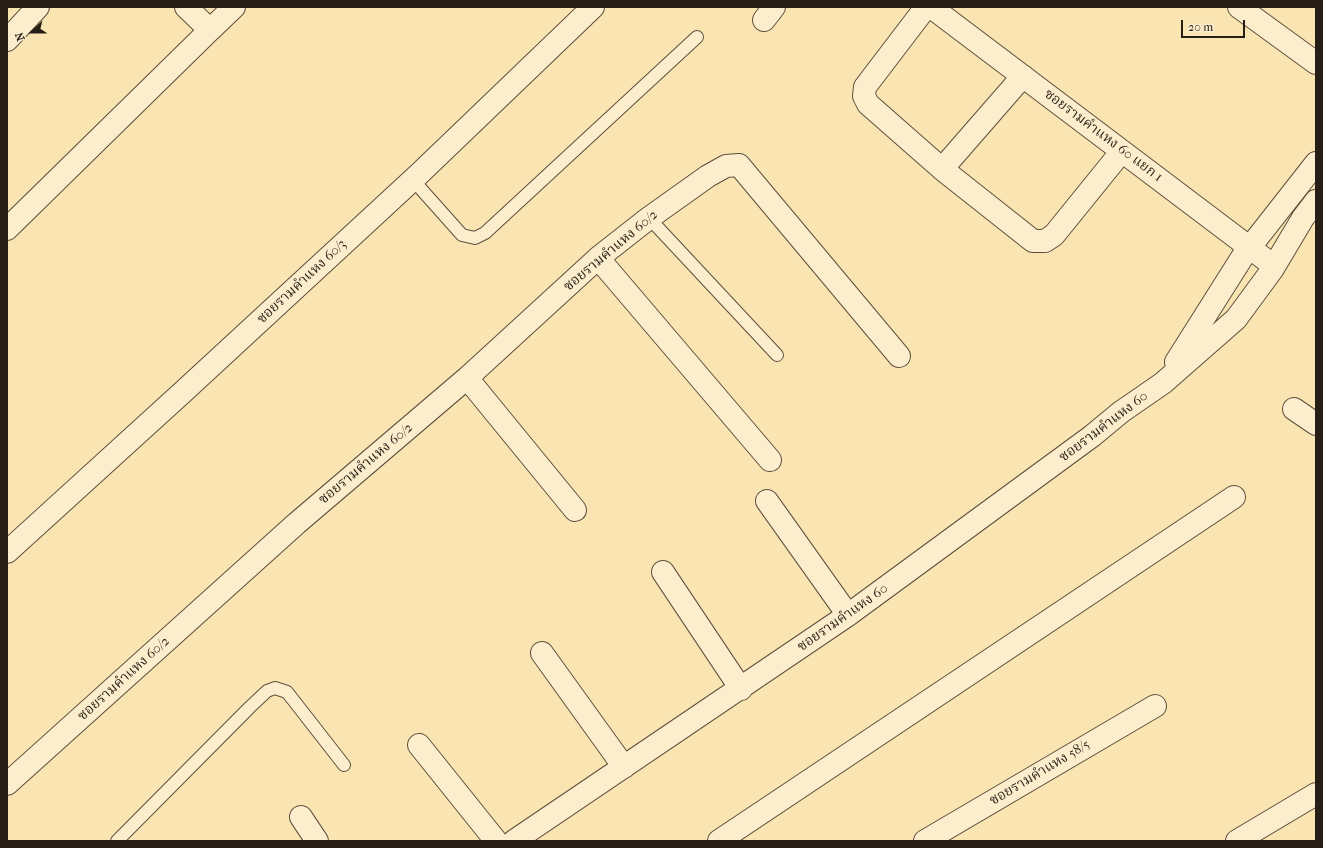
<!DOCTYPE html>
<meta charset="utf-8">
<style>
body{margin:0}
#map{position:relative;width:1323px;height:848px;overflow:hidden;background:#fae4b2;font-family:"IM FELL French Canon",serif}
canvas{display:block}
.frame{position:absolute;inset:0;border:8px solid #271f16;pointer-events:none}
.north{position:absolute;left:12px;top:12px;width:40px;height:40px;-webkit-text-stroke:3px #fcedcd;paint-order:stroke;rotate:249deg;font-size:11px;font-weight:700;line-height:16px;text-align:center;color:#271f16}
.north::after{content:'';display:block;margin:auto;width:14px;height:18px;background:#271f16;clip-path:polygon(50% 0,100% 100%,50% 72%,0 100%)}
.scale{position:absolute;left:1181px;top:20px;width:64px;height:18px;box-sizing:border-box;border:2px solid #271f16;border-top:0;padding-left:5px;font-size:12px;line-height:14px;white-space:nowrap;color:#271f16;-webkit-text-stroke:3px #fcedcd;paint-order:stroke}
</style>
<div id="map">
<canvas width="1323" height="848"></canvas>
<div class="frame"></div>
<div class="north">N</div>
<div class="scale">20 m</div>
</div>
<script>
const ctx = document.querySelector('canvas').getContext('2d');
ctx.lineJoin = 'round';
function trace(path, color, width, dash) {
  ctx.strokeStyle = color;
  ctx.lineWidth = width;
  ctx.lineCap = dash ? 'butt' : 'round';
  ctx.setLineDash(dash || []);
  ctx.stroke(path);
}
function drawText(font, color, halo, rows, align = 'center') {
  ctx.font = font + ' "IM FELL French Canon","Noto Serif Thai",serif';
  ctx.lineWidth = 3.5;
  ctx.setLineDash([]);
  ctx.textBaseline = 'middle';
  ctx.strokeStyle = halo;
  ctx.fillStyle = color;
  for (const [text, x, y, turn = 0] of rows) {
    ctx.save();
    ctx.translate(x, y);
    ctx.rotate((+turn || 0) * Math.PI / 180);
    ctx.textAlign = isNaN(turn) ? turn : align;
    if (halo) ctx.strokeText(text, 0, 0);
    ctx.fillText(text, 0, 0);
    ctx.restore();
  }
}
const lane = new Path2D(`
 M 413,180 L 462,235 L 475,238 L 485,233 L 697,37
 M 649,218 L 777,355
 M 117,841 L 250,707 L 267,691 L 275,688 L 287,692 L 344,765`);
const street = new Path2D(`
 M 186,7 L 210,30 L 234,7
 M 926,7 L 865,87 L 864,96 L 868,104 L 942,169 L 1033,241 L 1045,241 L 1054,235 L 1122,151
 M 931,7 L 1274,266
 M 1239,7 L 1316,63
 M 764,20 L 774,7
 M 7,40 L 38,7
 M 942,169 L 1023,76
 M 7,229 L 210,30
 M 598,258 L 770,460
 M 1176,362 L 1243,256 L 1316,163
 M 467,378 L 575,510
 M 1294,409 L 1316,424
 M 767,501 L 848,615
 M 7,552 L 184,391 L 419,174 L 593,7
 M 663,572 L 741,689
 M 542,653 L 624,767
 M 419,745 L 496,841
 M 7,784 L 297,523 L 467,378 L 598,258 L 649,218 L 708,176 L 726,166 L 739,165 L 899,356
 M 301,817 L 317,841
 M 514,841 L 848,615 L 1092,436 L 1121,412 L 1163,383 L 1236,319 L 1272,270 L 1303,218 L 1316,201
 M 719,841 L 1234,497
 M 925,841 L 1155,706
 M 1237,841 L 1316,794`);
trace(lane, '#5c503d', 14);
trace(street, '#5c503d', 24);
trace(lane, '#fcedcd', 12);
trace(street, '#fcedcd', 22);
drawText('14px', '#271f16', '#fcedcd', [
 ["ซอยรามคำแหง 60 แยก 1",1103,136,37],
 ["ซอยรามคำแหง 60/2",611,251,-40],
 ["ซอยรามคำแหง 60/3",302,282,-43],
 ["ซอยรามคำแหง 60",1104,427,-37],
 ["ซอยรามคำแหง 60/2",366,464,-40],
 ["ซอยรามคำแหง 60",843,618,-35],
 ["ซอยรามคำแหง 60/2",124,679,-42],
 ["ซอยรามคำแหง 58/5",1040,773,-31]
]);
</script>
